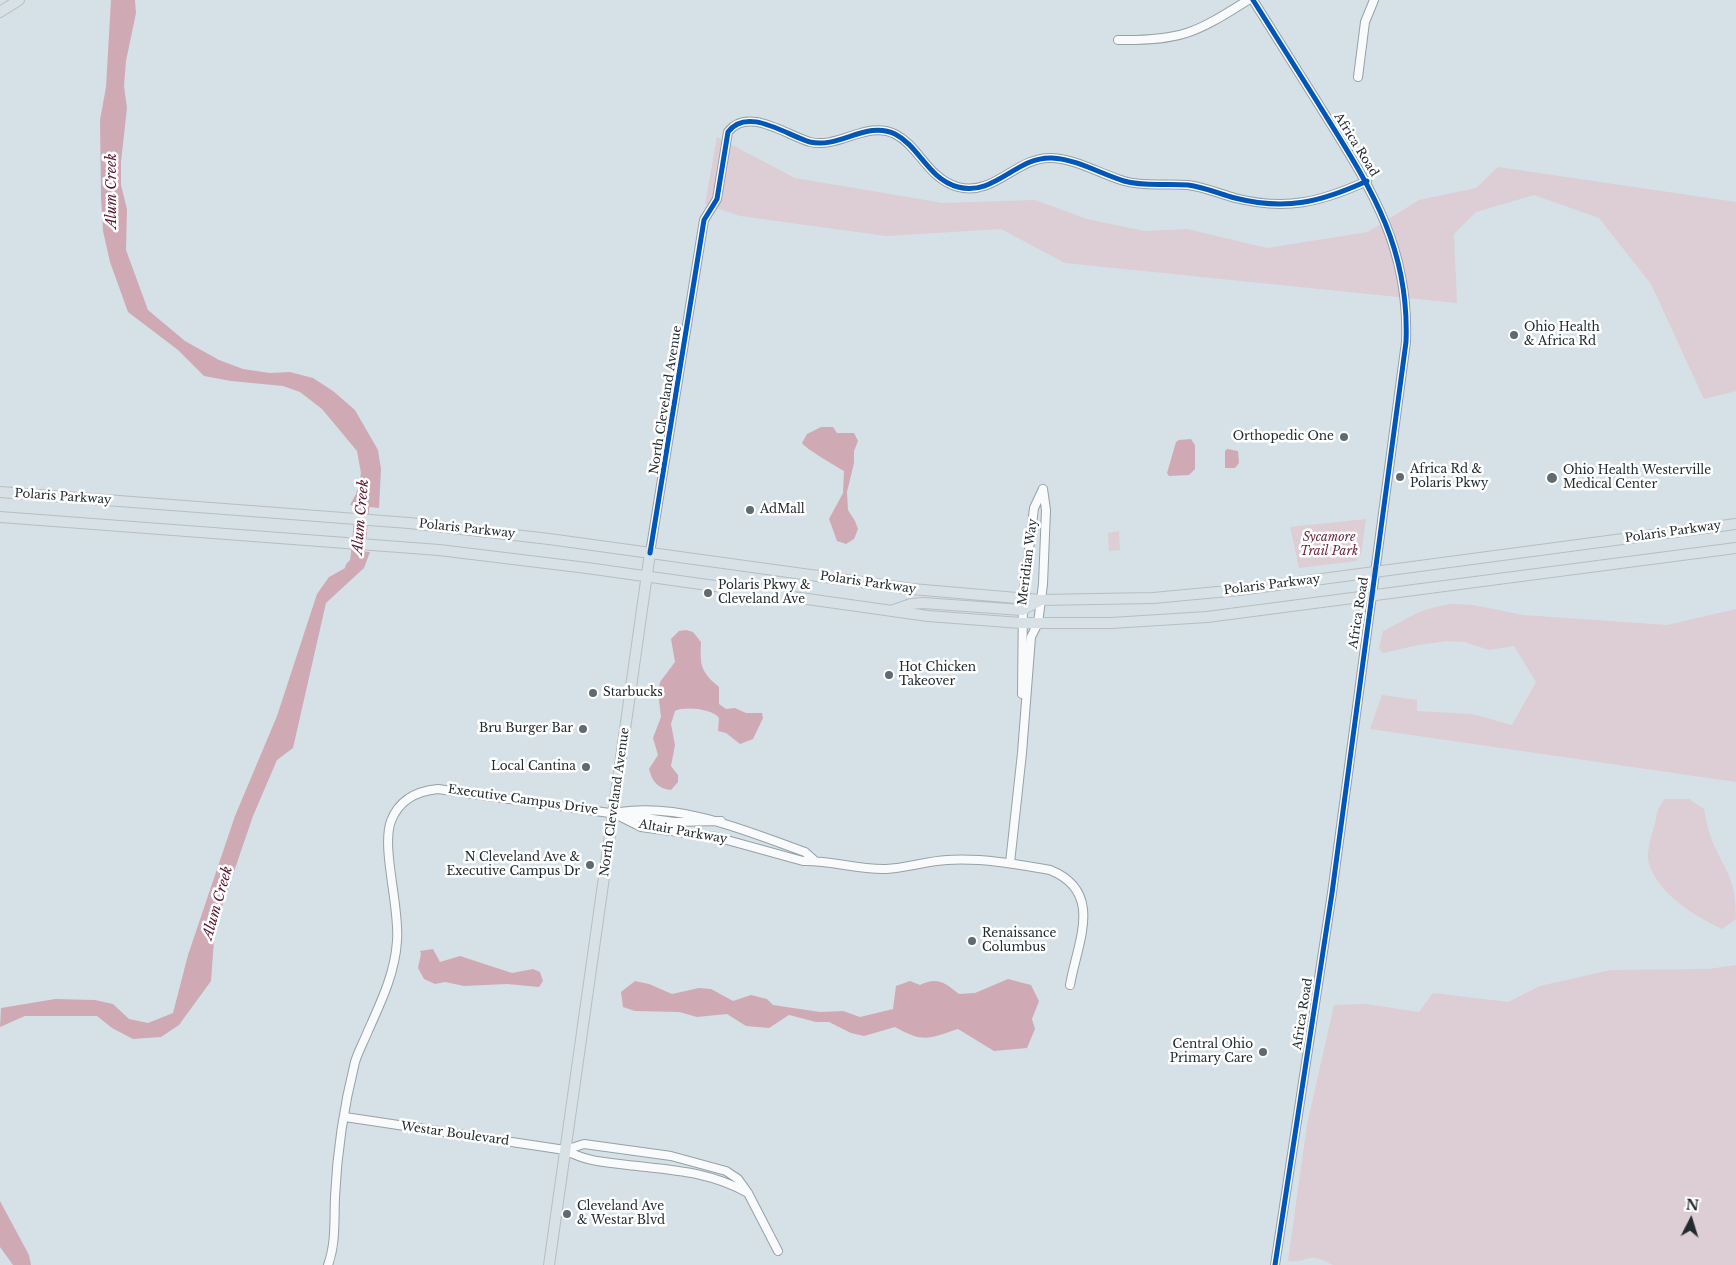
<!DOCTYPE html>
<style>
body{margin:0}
#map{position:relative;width:1736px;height:1265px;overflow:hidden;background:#d5e1e7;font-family:"Libre Baskerville",serif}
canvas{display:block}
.north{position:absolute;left:1666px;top:1195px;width:50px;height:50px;-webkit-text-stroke:4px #fff;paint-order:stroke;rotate:5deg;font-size:14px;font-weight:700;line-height:20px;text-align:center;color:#222b2f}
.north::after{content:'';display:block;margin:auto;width:18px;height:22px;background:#222b2f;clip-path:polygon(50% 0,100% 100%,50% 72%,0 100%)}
</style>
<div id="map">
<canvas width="1736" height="1265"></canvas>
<div class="north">N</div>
</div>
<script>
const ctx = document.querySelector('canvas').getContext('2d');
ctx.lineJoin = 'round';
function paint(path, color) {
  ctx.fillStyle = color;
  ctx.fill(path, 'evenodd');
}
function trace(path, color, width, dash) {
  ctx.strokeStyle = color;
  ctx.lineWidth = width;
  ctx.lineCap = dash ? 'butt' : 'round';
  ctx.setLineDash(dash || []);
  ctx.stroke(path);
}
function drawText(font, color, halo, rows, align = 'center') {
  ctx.font = font + ' "Libre Baskerville",serif';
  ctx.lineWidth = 5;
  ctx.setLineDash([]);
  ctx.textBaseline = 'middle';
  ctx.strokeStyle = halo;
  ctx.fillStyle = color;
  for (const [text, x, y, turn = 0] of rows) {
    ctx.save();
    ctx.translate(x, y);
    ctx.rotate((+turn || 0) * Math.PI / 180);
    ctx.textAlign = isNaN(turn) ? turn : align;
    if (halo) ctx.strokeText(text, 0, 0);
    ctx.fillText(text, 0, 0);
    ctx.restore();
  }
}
paint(new Path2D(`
 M 717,137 L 795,178 L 943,203 L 1035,200 L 1087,219 L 1144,231 L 1187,229 L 1267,248 L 1368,232 L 1419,200 L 1476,188 L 1498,167 L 1736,202 L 1736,391 L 1704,399 L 1651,284 L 1599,218 L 1534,195 L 1476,212 L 1454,234 L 1457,303 L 1065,263 L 1001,229 L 886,236 L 740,216 L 705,204 Z
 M 1366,519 L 1361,554 L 1356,561 L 1299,568 L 1290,527 Z
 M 1119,531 L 1120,550 L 1109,551 L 1108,533 Z
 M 1453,604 L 1473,605 L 1523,615 L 1667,625 L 1736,609 L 1736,782 L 1370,729 L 1382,695 L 1417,700 L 1417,711 L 1472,714 L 1512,725 L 1536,682 L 1514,646 L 1489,650 L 1465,642 L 1447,641 L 1418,645 L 1383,653 L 1379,649 L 1383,631 C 1412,617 1419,608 1453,604 Z
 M 1665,799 L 1689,799 L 1704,809 C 1706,817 1707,827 1710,835 C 1723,871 1736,874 1736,919 L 1722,929 C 1695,916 1659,895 1649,864 C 1646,852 1651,838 1654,827 C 1659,812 1654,813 1665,799 Z
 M 1736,965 L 1736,1265 L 1333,1265 C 1305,1250 1311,1263 1288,1261 L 1307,1125 L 1334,1005 L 1366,1004 L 1419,1012 L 1433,993 L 1508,1002 L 1540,986 L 1611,970 L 1709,969 Z`), '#ddcdd4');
paint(new Path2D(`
 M 111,0 L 135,0 L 136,13 L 126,61 L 124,86 L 127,108 L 121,162 L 121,185 L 127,209 L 126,250 L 148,310 L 185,341 L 219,360 L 243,369 L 270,373 L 290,372 L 313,378 L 333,391 L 355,410 L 378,450 L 381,469 L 379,508 L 350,505 L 358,490 L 361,473 L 357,451 L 322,409 L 300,392 L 283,386 L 231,381 L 204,376 L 178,350 L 128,312 L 110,262 L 103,231 L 101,197 L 100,120 L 106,87 Z
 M 821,427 L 833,427 L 837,433 L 854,433 L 858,441 L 854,451 L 854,463 L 847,492 L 848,510 L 855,521 L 858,529 L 854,539 L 846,544 L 837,541 L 829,519 L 843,493 L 844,471 C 836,466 807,450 802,443 L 807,434 Z
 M 1191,439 L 1195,445 L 1195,469 L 1189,475 L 1169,476 L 1167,473 L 1176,442 L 1179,440 Z
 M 1227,449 L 1238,451 L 1239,463 L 1235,468 L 1225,468 L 1225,451 Z
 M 354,551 L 370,552 L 364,568 L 326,603 L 293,748 L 277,760 L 253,816 L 215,927 L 211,981 L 179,1025 L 161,1037 L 133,1039 L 112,1028 L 97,1016 L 25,1016 L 0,1027 L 1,1008 L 55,999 L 95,1000 L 113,1004 L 129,1019 L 148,1023 L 173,1013 L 188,955 L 235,816 L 277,716 L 317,594 L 329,577 L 347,567 Z
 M 686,630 L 693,632 L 701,642 C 700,665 700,671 719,687 L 719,704 L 726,709 L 735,708 L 746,713 L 762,713 L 763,718 L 753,739 L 740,744 L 726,733 L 718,731 L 719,718 C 713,709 685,706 675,711 L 671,724 L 675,745 L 671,766 L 678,775 L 678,782 L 671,790 C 658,789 652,781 649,769 L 658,755 L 653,738 L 661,717 L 658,692 L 660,682 L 675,662 L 671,639 L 679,631 Z
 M 433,949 L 440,962 L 460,956 L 512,973 L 533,969 L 540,972 L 543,981 L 539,987 L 507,984 L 464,986 L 445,982 L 435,984 L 424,979 L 418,968 L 421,954 L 420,951 Z
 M 1008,979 L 1031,985 L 1039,1001 L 1032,1019 L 1035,1029 L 1027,1048 L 994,1051 L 958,1029 C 928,1039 924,1043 895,1027 L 864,1036 L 851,1033 L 829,1022 L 816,1022 L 789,1015 L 769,1028 L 746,1026 L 727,1014 L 697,1017 L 679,1012 L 635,1011 L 623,1007 L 621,992 L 635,981 L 649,984 L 672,994 L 699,988 L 711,989 L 733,1001 L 751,995 L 767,999 L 773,1005 L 820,1012 L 843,1011 L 860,1017 L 893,1009 L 896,986 L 910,981 L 920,985 C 937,976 946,983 959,994 L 975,993 Z
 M 0,1201 L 29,1255 L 31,1265 L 13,1265 L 0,1247 Z`), '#cfaab4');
trace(new Path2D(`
 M 352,568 L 357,563 L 364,489`), '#cfaab4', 14);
const minor = new Path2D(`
 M 1253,0 C 1274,33 1295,67 1316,100 C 1366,181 1410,242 1406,342 L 1332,893 L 1275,1265
 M 1118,40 C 1181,41 1196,33 1248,0
 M 1358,77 L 1365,22 L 1374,0
 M 650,553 L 704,220 L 717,199 L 728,132 C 747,106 786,135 810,142 C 839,149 867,120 895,134 C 919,146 928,179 958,187 C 994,197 1017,156 1052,158 C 1076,159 1101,174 1124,181 C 1144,187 1167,183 1188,185 C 1204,187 1220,194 1235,198 C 1286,211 1321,202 1367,181
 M 1022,694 L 1023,599 L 1034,508 L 1043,489
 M 620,812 C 684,803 746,831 805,852 L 815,861
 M 619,816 L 641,827 L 716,837 L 803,861 C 831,860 858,870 886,869 C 907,868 927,861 947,860 C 982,858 1016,864 1050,870 C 1105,892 1077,943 1070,985
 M 1010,863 L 1022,753 L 1031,637 L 1038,623 L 1043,584 L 1046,510 L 1043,489
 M 345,1117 L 565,1150 C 588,1162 603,1162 628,1165 C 671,1170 709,1171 748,1193
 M 565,1150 L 584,1144 L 671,1156 L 726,1171 L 738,1179 L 748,1193 L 778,1251
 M 328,1265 C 336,1243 334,1221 335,1197 C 337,1153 344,1106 355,1062 C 358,1052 364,1041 368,1031 C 381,1002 395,973 397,941 C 400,907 381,848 391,821 C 399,800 417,791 438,789 L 674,822 L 721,821`);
const major = new Path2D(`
 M 0,12 L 19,0
 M 0,492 L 409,523 L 549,539 L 912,589 L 1040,600 L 1153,598 L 1239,590 L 1736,524
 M 0,517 L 439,550 L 587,568 L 928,616 L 1021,623 L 1111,623 L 1207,617 L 1736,548
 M 894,610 L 911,604 L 923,603 L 1022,610 L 1039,601
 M 549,1265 L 650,553`);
trace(minor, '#97a1a6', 10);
trace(major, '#b7bec1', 12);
trace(minor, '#f9fafb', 8);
trace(major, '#d8e1e5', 10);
trace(new Path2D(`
 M 1253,0 C 1274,33 1295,67 1316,100 C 1366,181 1410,242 1406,342 L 1332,893 L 1275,1265
 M 650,553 L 704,220 L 717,199 L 728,132 C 747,106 786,135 810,142 C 839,149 867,120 895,134 C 919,146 928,179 958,187 C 994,197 1017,156 1052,158 C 1076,159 1101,174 1124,181 C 1144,187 1167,183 1188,185 C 1204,187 1220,194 1235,198 C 1286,211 1321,202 1367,181`), '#0057b8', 5);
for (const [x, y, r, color] of [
 [1514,335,5,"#616b6f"],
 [1344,437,5,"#616b6f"],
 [1400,477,5,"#616b6f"],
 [1552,478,6,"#616b6f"],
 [750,510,5,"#616b6f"],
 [708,593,5,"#616b6f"],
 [889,675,5,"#616b6f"],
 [593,693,5,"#616b6f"],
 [583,729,5,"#616b6f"],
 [586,767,5,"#616b6f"],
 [590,865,5,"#616b6f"],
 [972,941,5,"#616b6f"],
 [1263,1052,5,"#616b6f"],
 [567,1214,5,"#616b6f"]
]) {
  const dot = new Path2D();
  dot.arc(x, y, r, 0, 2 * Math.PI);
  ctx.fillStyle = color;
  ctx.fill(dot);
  trace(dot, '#fff', 2);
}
drawText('12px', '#222b2f', '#fff', [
 ["Africa Road",1356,145,58],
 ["North Cleveland Avenue",666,400,-81],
 ["Polaris Parkway",63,497,4],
 ["Polaris Parkway",467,529,6],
 ["Polaris Parkway",1673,532,-8],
 ["Meridian Way",1028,562,-83],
 ["Polaris Parkway",868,583,8],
 ["Polaris Parkway",1272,585,-7],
 ["Africa Road",1359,613,-81],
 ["Executive Campus Drive",523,800,8],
 ["North Cleveland Avenue",615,802,-82],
 ["Altair Parkway",683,832,10],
 ["Africa Road",1303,1014,-81],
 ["Westar Boulevard",455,1134,8]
]);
drawText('12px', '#222b2f', '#fff', [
 ["Ohio Health",1524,328],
 ["& Africa Rd",1524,342],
 ["Orthopedic One",1334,437,"right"],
 ["Africa Rd &",1410,470],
 ["Polaris Pkwy",1410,484],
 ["Ohio Health Westerville",1563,471],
 ["Medical Center",1563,485],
 ["AdMall",760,510],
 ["Polaris Pkwy &",718,586],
 ["Cleveland Ave",718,600],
 ["Hot Chicken",899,668],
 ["Takeover",899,682],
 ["Starbucks",603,693],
 ["Bru Burger Bar",573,729,"right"],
 ["Local Cantina",576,767,"right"],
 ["N Cleveland Ave &",580,858,"right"],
 ["Executive Campus Dr",580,872,"right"],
 ["Renaissance",982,934],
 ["Columbus",982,948],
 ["Central Ohio",1253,1045,"right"],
 ["Primary Care",1253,1059,"right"],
 ["Cleveland Ave",577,1207],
 ["& Westar Blvd",577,1221]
], 'left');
drawText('italic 12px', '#6d263a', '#fff', [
 ["Sycamore",1329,538],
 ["Trail Park",1329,552]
]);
drawText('italic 14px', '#5c162c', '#fff', [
 ["Alum Creek",112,191,-90],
 ["Alum Creek",361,517,-85],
 ["Alum Creek",218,903,-74]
]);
</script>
